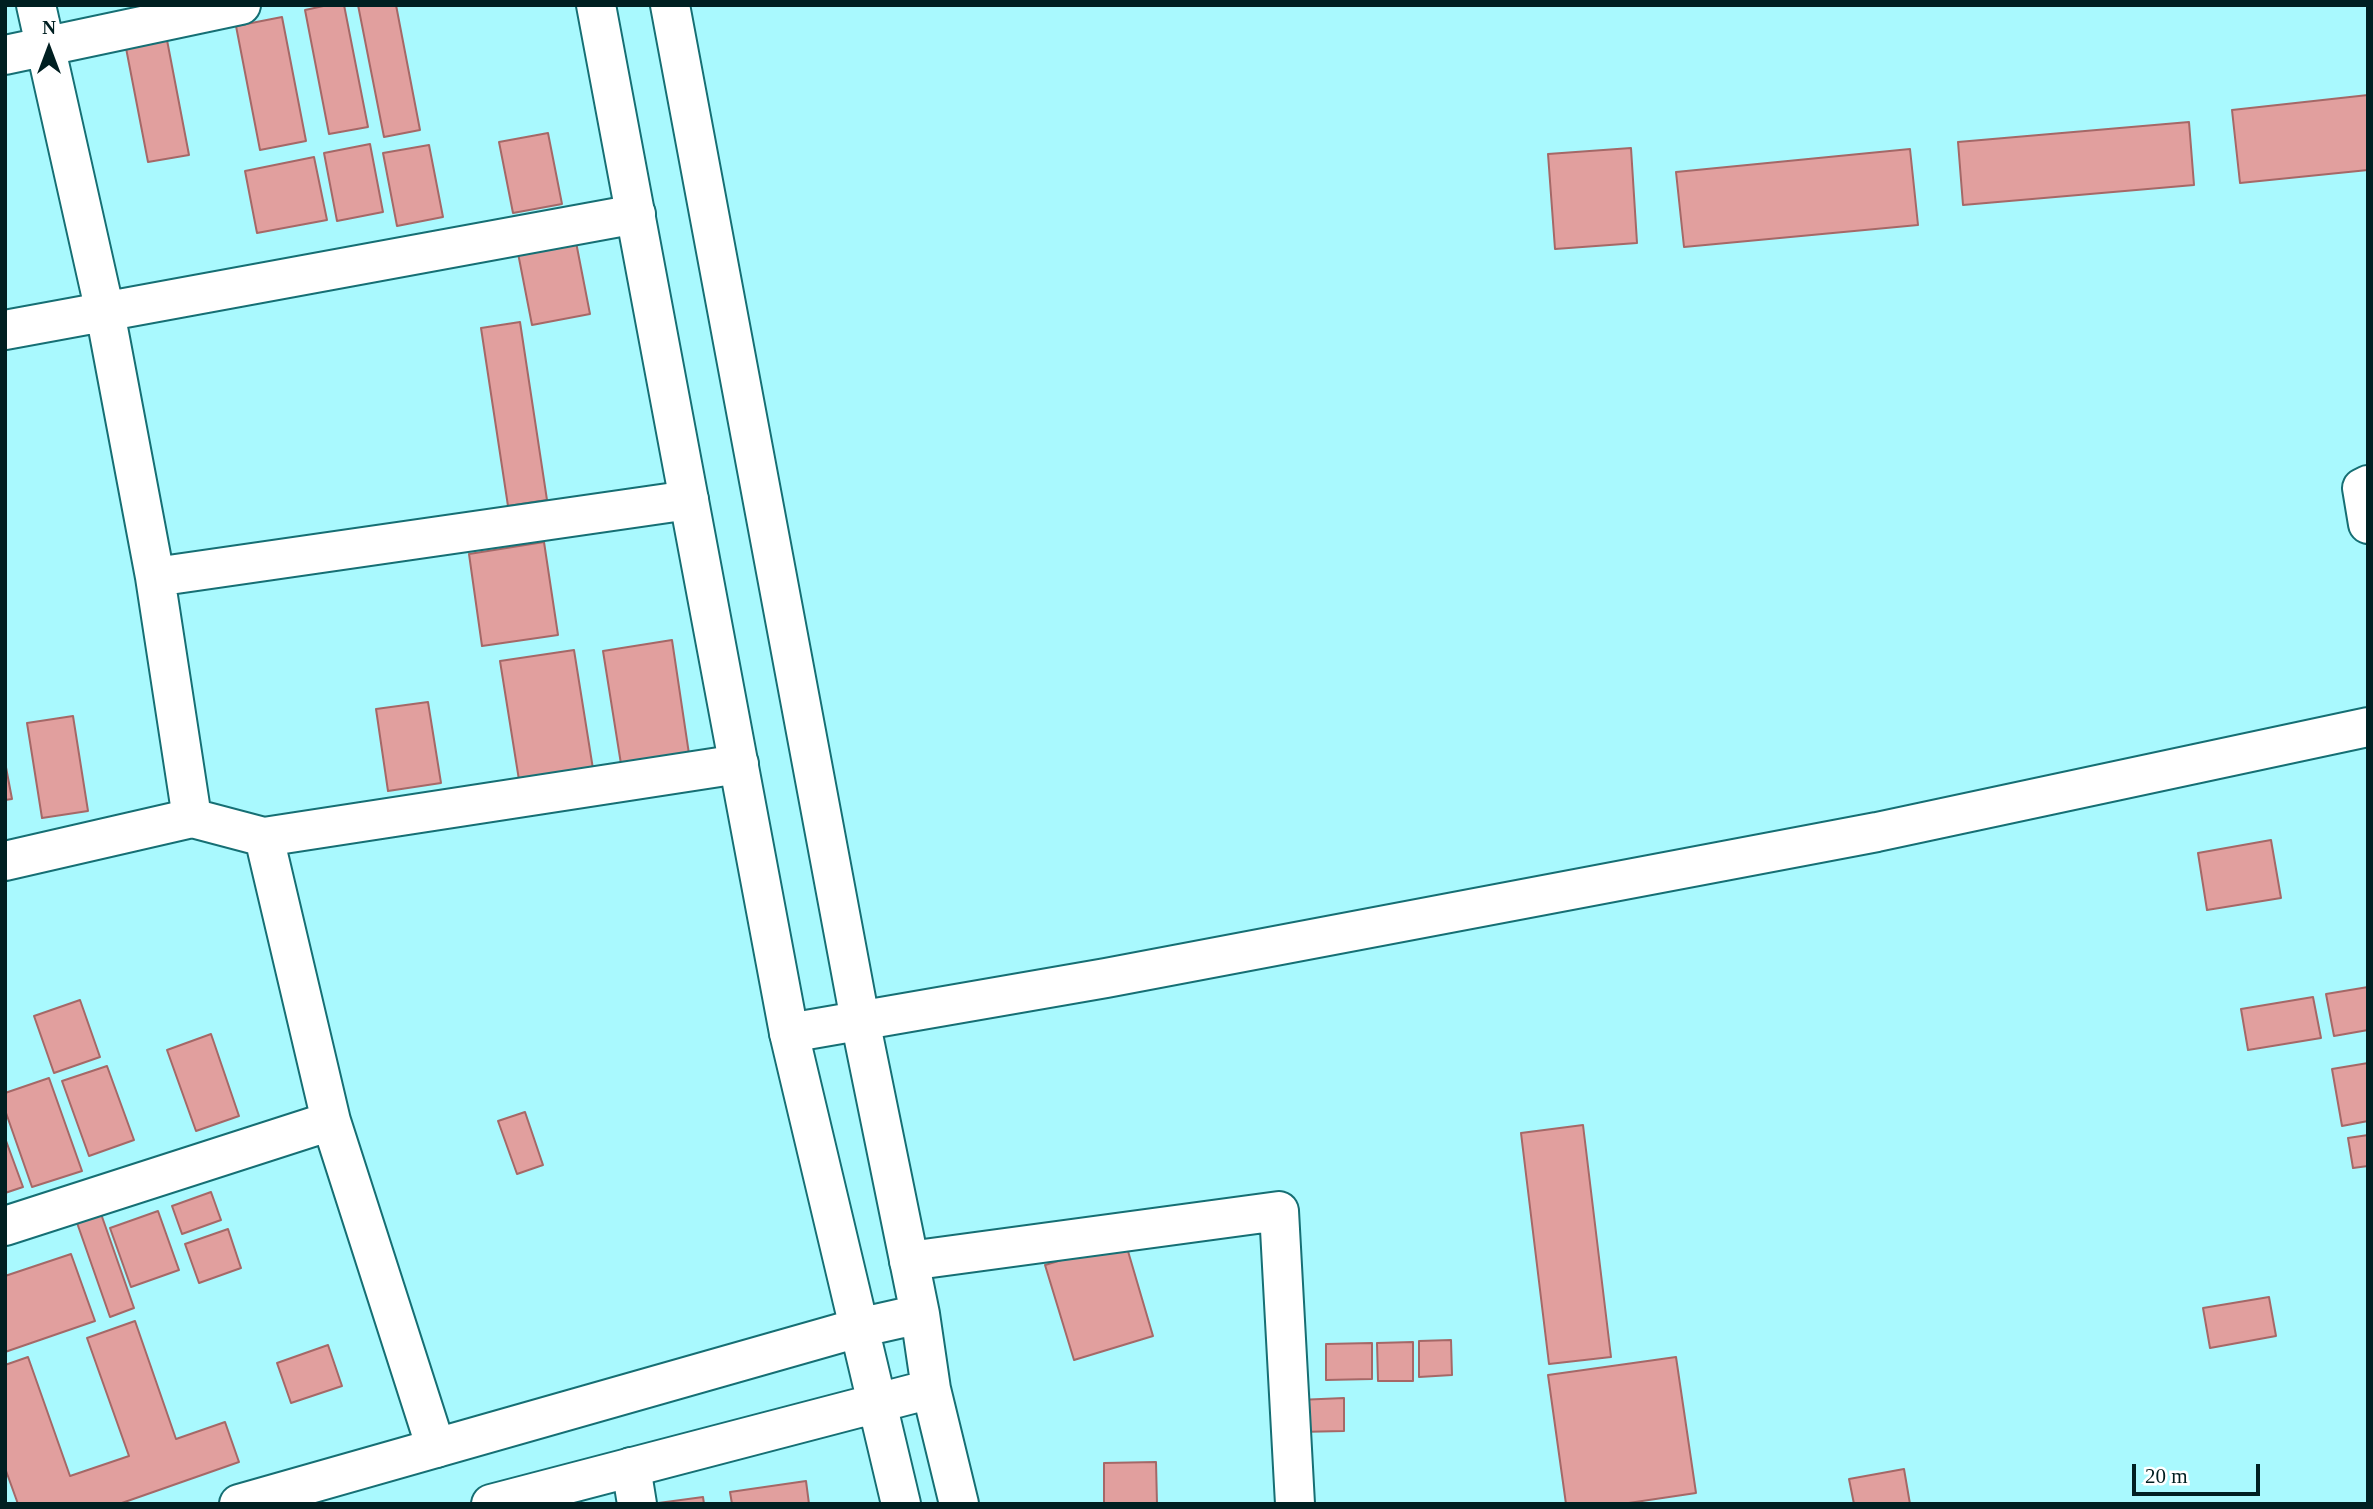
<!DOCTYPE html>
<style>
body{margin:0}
#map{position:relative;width:2373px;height:1509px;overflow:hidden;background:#a9f9fe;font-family:Georgia,serif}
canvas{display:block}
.frame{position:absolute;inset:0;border:7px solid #001f21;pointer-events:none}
.north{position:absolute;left:14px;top:14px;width:70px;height:70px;-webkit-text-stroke:5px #fff;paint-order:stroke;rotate:0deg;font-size:19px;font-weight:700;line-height:28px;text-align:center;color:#001f21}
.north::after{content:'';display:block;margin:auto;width:24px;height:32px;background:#001f21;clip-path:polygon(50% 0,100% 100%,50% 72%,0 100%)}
.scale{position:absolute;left:2132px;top:1464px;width:128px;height:32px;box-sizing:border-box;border:4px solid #001f21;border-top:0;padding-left:9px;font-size:21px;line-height:24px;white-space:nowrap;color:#001f21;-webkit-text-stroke:5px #fff;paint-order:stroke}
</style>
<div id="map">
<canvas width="2373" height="1509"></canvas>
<div class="frame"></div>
<div class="north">N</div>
<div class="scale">20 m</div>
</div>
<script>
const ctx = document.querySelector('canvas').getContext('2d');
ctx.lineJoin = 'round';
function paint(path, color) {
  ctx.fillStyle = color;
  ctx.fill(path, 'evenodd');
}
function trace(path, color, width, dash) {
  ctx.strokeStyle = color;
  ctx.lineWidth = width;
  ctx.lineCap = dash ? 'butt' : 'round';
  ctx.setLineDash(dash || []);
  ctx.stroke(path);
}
const building = new Path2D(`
 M 328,5 L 344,5 L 368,127 L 329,134 L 305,10 Z
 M 358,5 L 396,5 L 420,130 L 384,137 Z
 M 282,17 L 306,141 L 260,150 L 236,26 Z
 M 167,40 L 189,155 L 148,162 L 126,48 Z
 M 2368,95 L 2368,170 L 2240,183 L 2232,110 Z
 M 2189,122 L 2194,185 L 1963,205 L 1958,142 Z
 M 548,133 L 562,204 L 513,213 L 499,142 Z
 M 370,144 L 383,212 L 337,221 L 324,153 Z
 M 429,145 L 443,217 L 397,226 L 383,153 Z
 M 1631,148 L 1637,243 L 1555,249 L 1548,154 Z
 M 1910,149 L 1918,225 L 1684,247 L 1676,172 Z
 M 314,157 L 327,220 L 257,233 L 245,171 Z
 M 575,237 L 590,314 L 532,325 L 517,248 Z
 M 520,322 L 547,500 L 508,506 L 481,328 Z
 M 544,542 L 558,635 L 482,646 L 469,554 Z
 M 672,640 L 689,754 L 621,764 L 603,651 Z
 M 574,650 L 593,769 L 519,780 L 500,661 Z
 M 428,702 L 441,783 L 388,791 L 376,709 Z
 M 73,716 L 88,811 L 42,818 L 27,723 Z
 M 5,762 L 12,799 L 5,800 Z
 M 2271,840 L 2281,898 L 2207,910 L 2198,853 Z
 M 2368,987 L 2368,1030 L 2334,1036 L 2326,994 Z
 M 2313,997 L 2321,1038 L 2248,1050 L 2241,1009 Z
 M 80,1000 L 100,1057 L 54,1073 L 34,1016 Z
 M 211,1034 L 239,1116 L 196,1131 L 167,1050 Z
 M 2368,1063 L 2368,1121 L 2342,1126 L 2332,1069 Z
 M 107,1066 L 134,1140 L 89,1156 L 62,1081 Z
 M 49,1078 L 82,1171 L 32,1187 L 5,1110 L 5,1093 Z
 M 525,1112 L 543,1165 L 517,1174 L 498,1121 Z
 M 1583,1125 L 1611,1357 L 1549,1364 L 1521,1133 Z
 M 2368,1135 L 2368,1166 L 2353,1168 L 2348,1138 Z
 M 5,1138 L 23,1187 L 5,1193 Z
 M 211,1192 L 221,1220 L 182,1234 L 172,1206 Z
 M 100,1211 L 134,1308 L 110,1317 L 76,1220 Z
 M 158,1211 L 179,1270 L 131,1287 L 110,1228 Z
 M 228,1229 L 241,1268 L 199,1283 L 185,1244 Z
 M 1125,1241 L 1153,1336 L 1074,1360 L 1045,1265 Z
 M 71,1254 L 95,1321 L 5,1352 L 5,1276 Z
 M 2269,1297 L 2276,1336 L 2210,1348 L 2203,1308 Z
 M 135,1321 L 176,1439 L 225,1422 L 239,1462 L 119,1504 L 18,1504 L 5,1468 L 5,1365 L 28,1357 L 70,1476 L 129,1456 L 87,1338 Z
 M 1451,1340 L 1452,1375 L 1419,1377 L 1419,1341 Z
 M 1413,1342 L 1413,1381 L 1378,1381 L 1377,1343 Z
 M 1372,1343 L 1372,1379 L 1326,1380 L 1326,1344 Z
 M 328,1345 L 342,1386 L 291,1403 L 277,1363 Z
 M 1676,1357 L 1696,1493 L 1622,1504 L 1566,1504 L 1548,1375 Z
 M 1344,1398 L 1344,1431 L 1298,1432 L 1298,1400 Z
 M 1156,1462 L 1157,1504 L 1104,1504 L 1104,1463 Z
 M 1904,1469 L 1910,1504 L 1854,1504 L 1849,1479 Z
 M 806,1481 L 809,1504 L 732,1504 L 730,1492 Z
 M 703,1497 L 704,1504 L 651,1504 Z`);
paint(building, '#e19f9e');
trace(building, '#a56867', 2);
const minor = new Path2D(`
 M 36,5 L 105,312 L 155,577 L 192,818
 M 5,55 L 241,5
 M 5,330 L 636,214
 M 2368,485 L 2362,488 L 2368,524
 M 155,577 L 689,500
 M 264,837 L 739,764
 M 5,861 L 192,818 L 264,837 L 331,1121 L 436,1448
 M 789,1033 L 1106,978 L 1877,832 L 2368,727
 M 5,1226 L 331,1121
 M 909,1261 L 1279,1211 L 1295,1504
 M 631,1467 L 637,1504`);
const tertiary = new Path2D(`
 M 596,5 L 789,1033 L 901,1504
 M 670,5 L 860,1020 L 920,1314 L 931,1389 L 959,1504
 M 239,1504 L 858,1328 L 920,1314
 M 491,1504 L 931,1389`);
trace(minor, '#166f74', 42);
trace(tertiary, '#166f74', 42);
trace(minor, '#fff', 38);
trace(tertiary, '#fff', 38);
</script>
